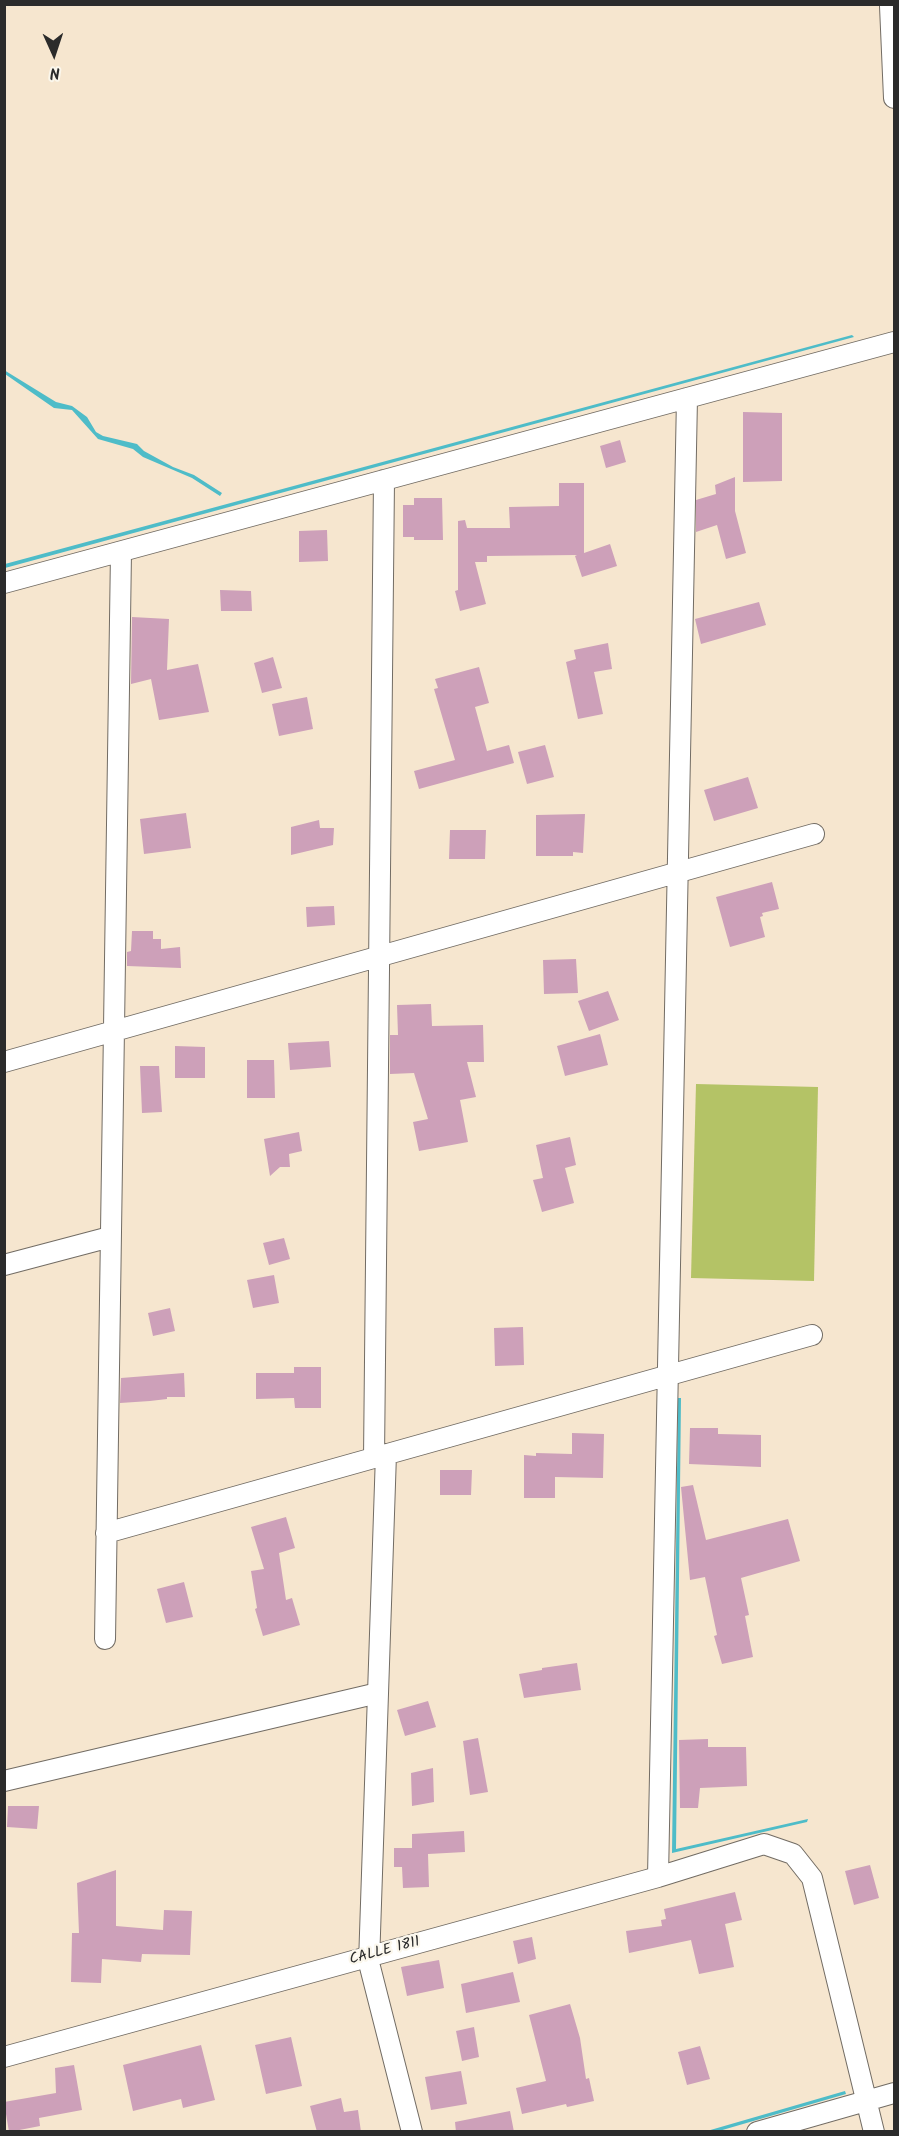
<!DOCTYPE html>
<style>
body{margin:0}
#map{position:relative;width:899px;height:2136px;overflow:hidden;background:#f6e6cf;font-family:Kalam,sans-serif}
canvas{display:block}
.frame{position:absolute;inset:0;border:6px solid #2b2b2b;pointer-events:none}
.north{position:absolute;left:24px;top:24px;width:60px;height:60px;-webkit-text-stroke:4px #fbf7ec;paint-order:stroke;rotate:177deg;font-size:16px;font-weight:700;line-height:24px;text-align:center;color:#2b2b2b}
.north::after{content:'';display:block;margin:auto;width:21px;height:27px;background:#2b2b2b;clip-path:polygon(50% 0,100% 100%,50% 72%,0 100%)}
</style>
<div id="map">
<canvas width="899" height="2136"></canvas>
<div class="frame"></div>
<div class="north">N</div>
</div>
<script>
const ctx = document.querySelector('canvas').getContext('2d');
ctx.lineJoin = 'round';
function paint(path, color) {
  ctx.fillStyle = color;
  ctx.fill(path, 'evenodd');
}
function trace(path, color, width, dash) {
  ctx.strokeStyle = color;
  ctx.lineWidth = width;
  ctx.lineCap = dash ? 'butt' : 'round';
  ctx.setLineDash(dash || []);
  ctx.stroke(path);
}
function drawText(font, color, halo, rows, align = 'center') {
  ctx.font = font + ' Kalam,sans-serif';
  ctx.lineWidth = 4.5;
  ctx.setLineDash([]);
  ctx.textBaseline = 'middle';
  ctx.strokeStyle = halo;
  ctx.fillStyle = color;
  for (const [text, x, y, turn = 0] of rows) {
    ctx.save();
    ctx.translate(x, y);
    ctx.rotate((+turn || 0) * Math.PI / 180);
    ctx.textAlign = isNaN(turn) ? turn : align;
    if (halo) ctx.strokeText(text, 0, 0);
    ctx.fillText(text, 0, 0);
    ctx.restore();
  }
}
paint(new Path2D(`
 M 696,1084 L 818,1087 L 814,1281 L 691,1278 Z`), '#b4c366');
paint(new Path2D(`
 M 852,335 L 854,337 L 5,568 L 5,564 Z
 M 4,370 L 56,402 L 72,406 L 87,417 L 96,432 L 103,436 L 137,444 L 144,451 L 173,467 L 194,475 L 222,493 L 220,496 L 192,478 L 143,457 L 133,449 L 98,439 L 72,410 L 54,408 L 5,374 Z
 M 678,1398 L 681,1398 L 676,1849 L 808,1819 L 807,1822 L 672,1853 Z
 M 845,2091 L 846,2094 L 719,2131 L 707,2131 Z`), '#4ebcc8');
paint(new Path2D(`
 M 743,412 L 782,413 L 782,481 L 743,482 Z
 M 620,440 L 626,462 L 606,468 L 600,446 Z
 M 735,477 L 735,511 L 746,553 L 726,559 L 717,525 L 696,532 L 696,500 L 716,494 L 715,485 Z
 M 559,483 L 584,483 L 584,553 L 610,544 L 617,566 L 582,577 L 575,556 L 577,555 L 487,556 L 487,562 L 475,562 L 486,604 L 460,611 L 455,591 L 458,590 L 458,521 L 465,520 L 467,528 L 510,528 L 509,507 L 559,506 Z
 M 414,498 L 442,498 L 443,540 L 414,540 L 414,537 L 403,537 L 403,505 L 414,505 Z
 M 327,530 L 328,561 L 299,562 L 299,531 Z
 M 220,590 L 251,591 L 252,611 L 221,611 Z
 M 759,602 L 766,625 L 701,644 L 695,619 Z
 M 132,617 L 169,619 L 167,670 L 198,664 L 209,712 L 159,720 L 151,679 L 131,684 Z
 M 608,643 L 612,669 L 594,672 L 603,714 L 578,719 L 566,662 L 576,659 L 574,650 Z
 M 273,657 L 282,688 L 262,693 L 254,663 Z
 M 479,667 L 489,703 L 475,707 L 487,751 L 509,745 L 514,763 L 419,789 L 414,771 L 455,760 L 434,689 L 438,688 L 435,679 Z
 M 307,697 L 313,729 L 279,736 L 272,704 Z
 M 545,745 L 554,777 L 527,784 L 518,752 Z
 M 748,777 L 758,808 L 714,821 L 704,790 Z
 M 186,813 L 191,848 L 144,854 L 140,819 Z
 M 585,814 L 583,853 L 573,852 L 573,856 L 536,856 L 536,815 Z
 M 319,820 L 320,828 L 334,828 L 333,845 L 291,855 L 291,827 Z
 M 450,830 L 486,830 L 485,859 L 449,859 Z
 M 772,882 L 779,909 L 762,913 L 763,916 L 760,917 L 765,937 L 730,947 L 716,897 Z
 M 334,906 L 335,925 L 307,927 L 306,907 Z
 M 132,931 L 153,931 L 153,939 L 161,939 L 161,949 L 180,947 L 181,968 L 127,966 L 127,952 L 131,951 Z
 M 576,959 L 578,993 L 544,994 L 543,960 Z
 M 608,991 L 619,1020 L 589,1031 L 578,1001 Z
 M 431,1004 L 432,1026 L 483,1025 L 484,1062 L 467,1062 L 476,1097 L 460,1100 L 468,1142 L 419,1151 L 413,1122 L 428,1119 L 414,1073 L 390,1074 L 390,1035 L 398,1035 L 397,1005 Z
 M 600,1034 L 608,1065 L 565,1076 L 557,1046 Z
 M 329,1041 L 331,1067 L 290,1070 L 288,1043 Z
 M 175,1046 L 205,1047 L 205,1078 L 175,1078 Z
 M 247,1060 L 274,1060 L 275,1098 L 247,1098 Z
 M 140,1066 L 159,1066 L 162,1112 L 142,1113 Z
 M 299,1132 L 302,1151 L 289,1154 L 290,1167 L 280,1167 L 270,1176 L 264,1139 Z
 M 570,1137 L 576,1165 L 565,1168 L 574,1203 L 542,1212 L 533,1180 L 543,1178 L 536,1145 Z
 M 284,1238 L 290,1259 L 269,1265 L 263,1243 Z
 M 274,1275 L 279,1303 L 253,1308 L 247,1280 Z
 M 170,1308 L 175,1331 L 153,1336 L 148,1313 Z
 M 523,1327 L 524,1365 L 495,1366 L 494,1328 Z
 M 294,1367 L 321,1367 L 321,1408 L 295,1408 L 294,1398 L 256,1399 L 256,1373 L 294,1373 Z
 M 184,1373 L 185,1397 L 167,1397 L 167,1399 L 150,1401 L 120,1403 L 121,1378 Z
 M 690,1428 L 718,1428 L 718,1434 L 761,1435 L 761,1467 L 689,1464 Z
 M 572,1433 L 604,1434 L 603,1478 L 555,1477 L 555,1498 L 524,1498 L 524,1455 L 536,1456 L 536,1453 L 572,1454 Z
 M 440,1470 L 472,1470 L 471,1495 L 440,1495 Z
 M 693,1485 L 706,1540 L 788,1519 L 800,1561 L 741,1578 L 749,1615 L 745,1616 L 753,1657 L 722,1664 L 714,1636 L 717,1635 L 705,1577 L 690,1580 L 681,1487 Z
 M 286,1517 L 295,1548 L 279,1553 L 286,1600 L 292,1598 L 300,1625 L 263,1636 L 255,1609 L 257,1608 L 251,1571 L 264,1569 L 251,1527 Z
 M 184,1582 L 193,1617 L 166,1623 L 157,1589 Z
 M 577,1663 L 581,1690 L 524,1698 L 519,1674 L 542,1670 L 542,1668 Z
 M 428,1701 L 436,1727 L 405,1736 L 397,1710 Z
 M 478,1738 L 488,1792 L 470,1795 L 463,1741 Z
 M 708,1739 L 708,1747 L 746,1747 L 747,1786 L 700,1788 L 698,1808 L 680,1808 L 679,1740 Z
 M 433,1768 L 434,1802 L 412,1806 L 411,1773 Z
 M 8,1806 L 39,1806 L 37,1829 L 7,1827 Z
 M 464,1831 L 465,1852 L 428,1854 L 429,1887 L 403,1888 L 402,1867 L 394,1867 L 394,1848 L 412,1848 L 412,1834 Z
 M 870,1865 L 879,1898 L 854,1905 L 845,1871 Z
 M 116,1870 L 116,1926 L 163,1930 L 164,1910 L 192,1911 L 190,1955 L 142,1954 L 141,1962 L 102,1959 L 101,1983 L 71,1982 L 72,1933 L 79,1933 L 77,1883 Z
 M 735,1892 L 742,1920 L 725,1924 L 734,1967 L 699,1974 L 691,1940 L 629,1953 L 626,1931 L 662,1926 L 661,1920 L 666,1919 L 664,1909 Z
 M 532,1937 L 536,1959 L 518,1964 L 513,1941 Z
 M 439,1960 L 444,1988 L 407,1996 L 401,1967 Z
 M 513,1972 L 520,2002 L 466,2013 L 461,1984 Z
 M 570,2004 L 580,2038 L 586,2079 L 589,2078 L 594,2101 L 567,2107 L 566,2104 L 522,2114 L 516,2088 L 546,2081 L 529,2015 Z
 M 474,2027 L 479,2057 L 462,2061 L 456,2031 Z
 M 291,2037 L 302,2086 L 266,2094 L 255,2045 Z
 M 201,2045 L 215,2100 L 183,2108 L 181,2099 L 133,2111 L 123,2065 Z
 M 700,2046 L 710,2079 L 687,2085 L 678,2052 Z
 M 74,2065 L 82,2110 L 39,2118 L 40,2126 L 9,2132 L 4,2102 L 56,2093 L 55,2068 Z
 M 461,2071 L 467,2104 L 431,2110 L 425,2077 Z
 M 341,2098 L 344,2112 L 358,2110 L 361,2132 L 317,2132 L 310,2106 Z
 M 510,2111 L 514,2132 L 456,2132 L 455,2122 Z`), '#cda0b9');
const street = new Path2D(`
 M 890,6 L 894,98
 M 4,583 L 894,342
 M 4,1062 L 814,834
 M 4,1265 L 110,1237
 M 386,1454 L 369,1963 L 412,2132
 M 374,1457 L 384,480
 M 106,1533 L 812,1335
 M 105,1639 L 121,552
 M 4,1781 L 378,1693
 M 658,1877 C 664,1384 674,891 687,398
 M 4,2057 L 658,1877 L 764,1844 L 793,1854 L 812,1878 L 874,2132
 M 757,2132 L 894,2093`);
trace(street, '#726c64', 22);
trace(street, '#fff', 20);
drawText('15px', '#2b2b2b', '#fbf7ec', [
 ["CALLE 1811",385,1952,-15]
]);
</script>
